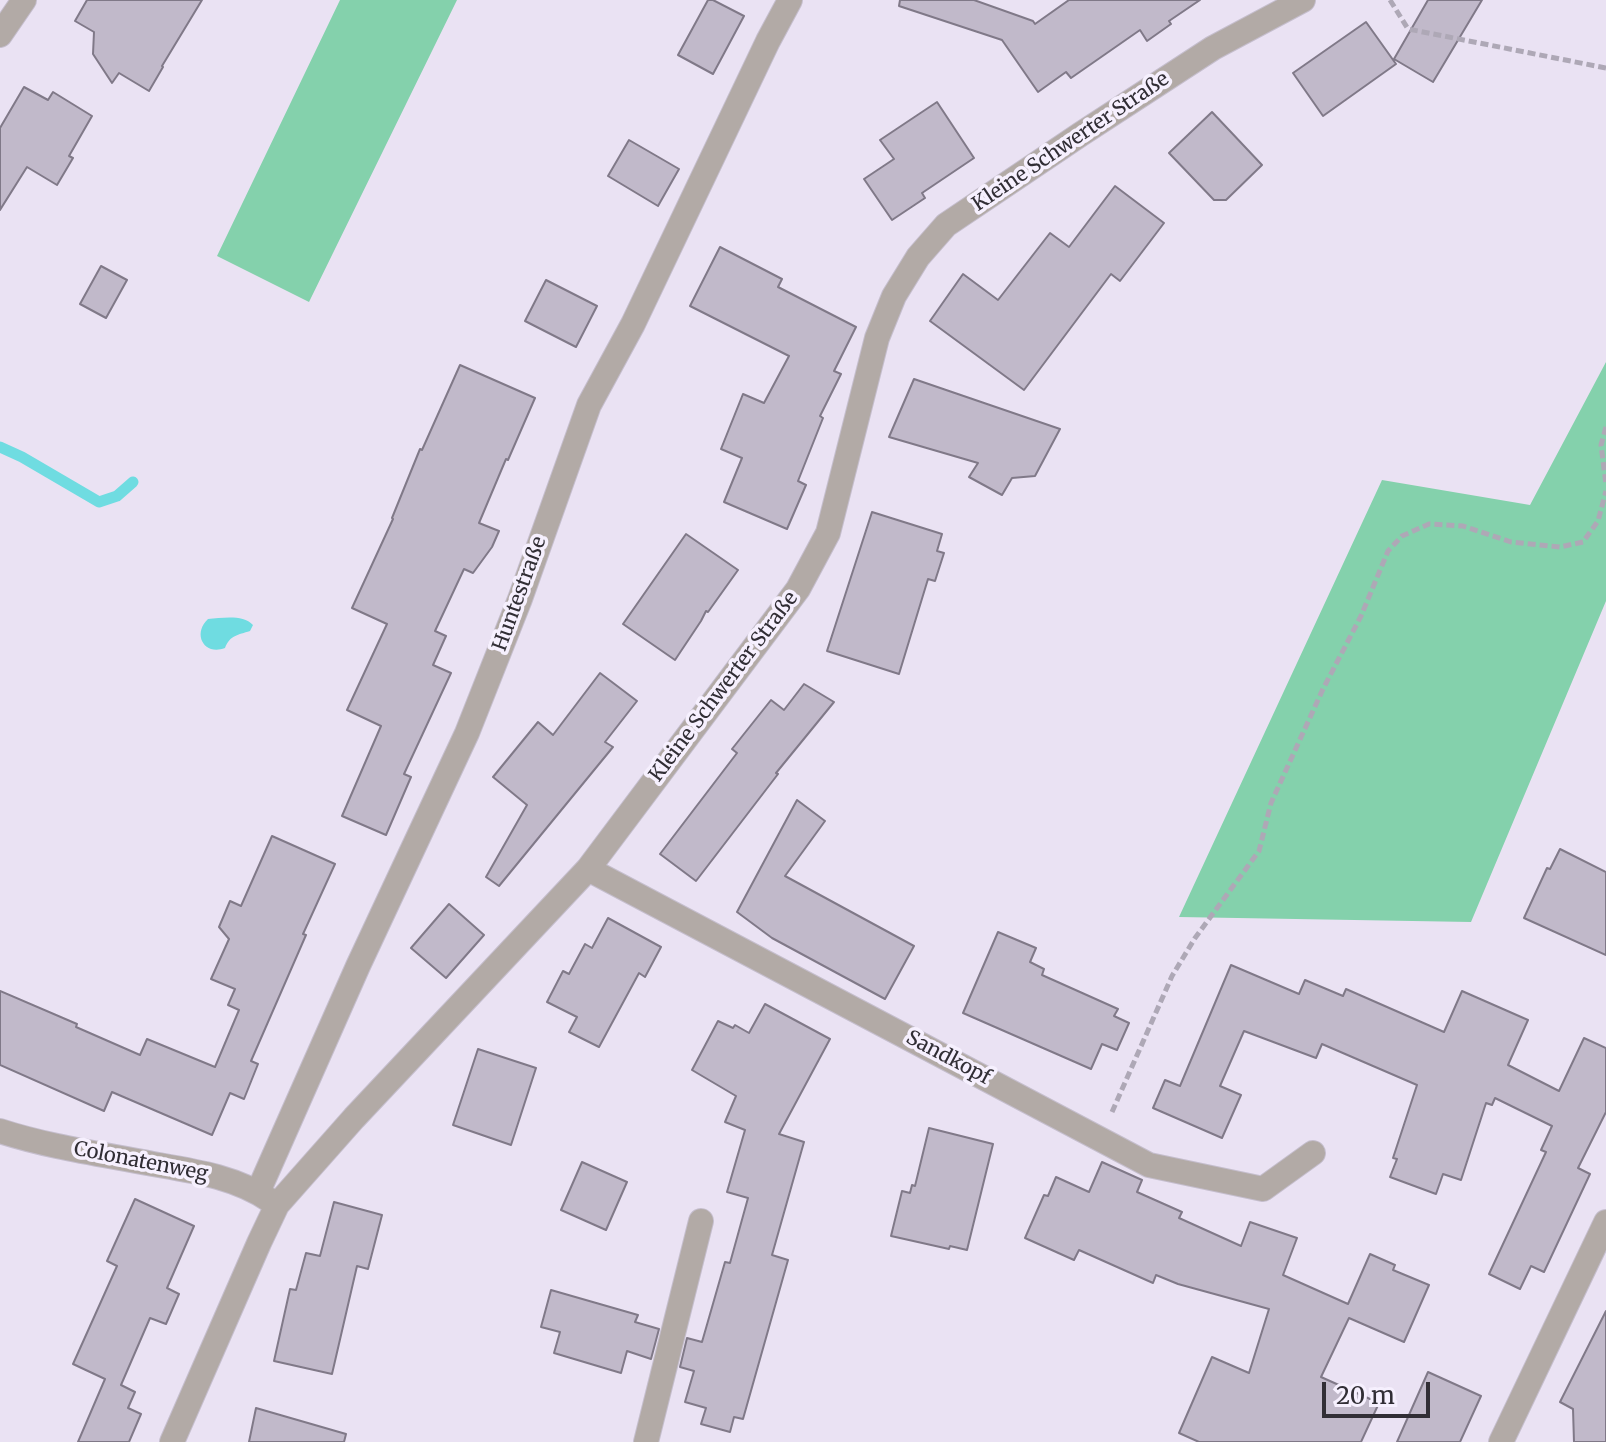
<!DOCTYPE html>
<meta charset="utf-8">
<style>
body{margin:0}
#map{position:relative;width:1606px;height:1442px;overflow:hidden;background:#eae2f3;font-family:Merriweather,serif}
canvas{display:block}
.scale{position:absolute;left:1322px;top:1382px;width:108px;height:36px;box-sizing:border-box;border:4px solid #312e35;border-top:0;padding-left:10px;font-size:24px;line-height:28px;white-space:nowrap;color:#312e35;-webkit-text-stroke:6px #f6f0fe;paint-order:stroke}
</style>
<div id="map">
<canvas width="1606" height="1442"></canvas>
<div class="scale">20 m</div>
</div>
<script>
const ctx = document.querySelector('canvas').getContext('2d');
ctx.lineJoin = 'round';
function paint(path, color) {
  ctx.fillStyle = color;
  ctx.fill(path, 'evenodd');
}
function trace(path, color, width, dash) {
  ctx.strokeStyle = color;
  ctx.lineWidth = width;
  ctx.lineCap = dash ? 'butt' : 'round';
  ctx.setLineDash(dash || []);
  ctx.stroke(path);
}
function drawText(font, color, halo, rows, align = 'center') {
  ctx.font = font + ' Merriweather,serif';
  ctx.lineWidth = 7;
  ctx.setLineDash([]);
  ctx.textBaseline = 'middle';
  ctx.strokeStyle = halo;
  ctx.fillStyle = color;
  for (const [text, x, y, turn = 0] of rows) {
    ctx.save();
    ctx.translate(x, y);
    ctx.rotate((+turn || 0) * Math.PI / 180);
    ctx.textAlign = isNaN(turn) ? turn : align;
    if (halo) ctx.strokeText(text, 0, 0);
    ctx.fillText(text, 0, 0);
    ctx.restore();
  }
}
paint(new Path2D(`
 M 340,0 L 457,0 L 309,302 L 217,256 Z
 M 1606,362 L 1606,601 L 1471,922 L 1179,917 L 1382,480 L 1530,505 Z`), '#84d1ac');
paint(new Path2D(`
 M 208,619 C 222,618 243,614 253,625 L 250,631 C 238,635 230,635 225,648 C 204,656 192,634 208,619 Z`), '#6fdce1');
trace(new Path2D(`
 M 0,447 L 22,457 L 99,502 L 117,496 L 133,482`), '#6fdce1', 11);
const building = new Path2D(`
 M 87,0 L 202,0 L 162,66 L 163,67 L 149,91 L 119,73 L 112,83 L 93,54 L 94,32 L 75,21 Z
 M 708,0 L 713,0 L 744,16 L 713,74 L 678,55 Z
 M 900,0 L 974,0 L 1033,21 L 1035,24 L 1069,0 L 1200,0 L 1169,21 L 1171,24 L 1147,41 L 1140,30 L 1071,78 L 1066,72 L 1038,92 L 1002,40 L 899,6 Z
 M 1428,0 L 1482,0 L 1433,82 L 1394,59 Z
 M 1366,22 L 1396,64 L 1323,116 L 1293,73 Z
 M 24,87 L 48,100 L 53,92 L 92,116 L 69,156 L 73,158 L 57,185 L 27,167 L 0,210 L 0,128 Z
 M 937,102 L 974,158 L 922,193 L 925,198 L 892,220 L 864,179 L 894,159 L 880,140 Z
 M 1212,112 L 1262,165 L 1226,200 L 1214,200 L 1169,153 Z
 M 629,140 L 679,169 L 658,206 L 608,176 Z
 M 1115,186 L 1164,223 L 1120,281 L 1111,274 L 1024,390 L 930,321 L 963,274 L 998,300 L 1050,233 L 1069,247 Z
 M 720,247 L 782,279 L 778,287 L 856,327 L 834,371 L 841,374 L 820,416 L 823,418 L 798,481 L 806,485 L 787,529 L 724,502 L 742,458 L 721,449 L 743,394 L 764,403 L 789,356 L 690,306 Z
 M 101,266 L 127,280 L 106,318 L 80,304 Z
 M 546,280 L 597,306 L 576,347 L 525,321 Z
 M 460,365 L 535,398 L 508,460 L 506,459 L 479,523 L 499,531 L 492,547 L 473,573 L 464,569 L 435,631 L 446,636 L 433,665 L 451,673 L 404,774 L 411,777 L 386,835 L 342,816 L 381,726 L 347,710 L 387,624 L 352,608 L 393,519 L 392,518 L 420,449 L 422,450 Z
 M 914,379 L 1060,429 L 1035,476 L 1012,478 L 1002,495 L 969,477 L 978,463 L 889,437 Z
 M 872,512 L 942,534 L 937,551 L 944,553 L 935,581 L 928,579 L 899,674 L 827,651 Z
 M 686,534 L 738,570 L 708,612 L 706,611 L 701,621 L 675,660 L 623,624 Z
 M 600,673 L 637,701 L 605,742 L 613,747 L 499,886 L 486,877 L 527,805 L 493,777 L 538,722 L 553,735 Z
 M 804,684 L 834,702 L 776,773 L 778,774 L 696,881 L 660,854 L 737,753 L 732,749 L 771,700 L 784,710 Z
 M 797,800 L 825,821 L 785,876 L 914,946 L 885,999 L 772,938 L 737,912 Z
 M 272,836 L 335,864 L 303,934 L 306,935 L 251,1061 L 258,1064 L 244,1099 L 230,1093 L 212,1135 L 112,1092 L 104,1111 L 0,1065 L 0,991 L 77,1024 L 76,1027 L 140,1055 L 147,1039 L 215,1067 L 239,1010 L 228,1005 L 235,989 L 211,979 L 229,939 L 219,927 L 230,901 L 241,906 Z
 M 1560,849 L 1606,872 L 1606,955 L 1524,918 L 1547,868 L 1550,869 Z
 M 449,904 L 484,935 L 446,978 L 411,948 Z
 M 608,918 L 661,947 L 645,977 L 639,973 L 599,1047 L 569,1032 L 577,1017 L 547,1002 L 563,971 L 569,974 L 585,944 L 592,948 Z
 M 998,932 L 1036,948 L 1030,962 L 1044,969 L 1042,975 L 1118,1009 L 1114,1016 L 1129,1023 L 1117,1050 L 1102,1044 L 1091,1069 L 963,1013 Z
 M 1231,965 L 1299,994 L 1305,980 L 1343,996 L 1346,989 L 1444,1032 L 1462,991 L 1528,1020 L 1508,1065 L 1559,1091 L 1584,1038 L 1606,1048 L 1606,1112 L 1578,1168 L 1590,1174 L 1544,1272 L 1531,1266 L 1520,1289 L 1489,1274 L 1546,1152 L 1541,1150 L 1552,1126 L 1495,1098 L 1492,1105 L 1486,1103 L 1461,1180 L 1443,1174 L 1436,1194 L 1390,1177 L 1397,1159 L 1393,1158 L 1417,1085 L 1322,1044 L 1316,1058 L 1244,1031 L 1220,1086 L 1241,1095 L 1222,1138 L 1153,1108 L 1165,1080 L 1180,1086 Z
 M 765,1004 L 830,1039 L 779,1134 L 804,1142 L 772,1255 L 788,1260 L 743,1419 L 734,1417 L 730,1432 L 701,1424 L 706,1408 L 685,1402 L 694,1371 L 680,1367 L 687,1338 L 702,1342 L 725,1262 L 730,1263 L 748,1198 L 727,1192 L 745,1130 L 725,1122 L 736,1096 L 692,1070 L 718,1021 L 733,1028 L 735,1025 L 749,1033 Z
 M 478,1049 L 536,1068 L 511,1145 L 453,1125 Z
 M 929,1128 L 993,1144 L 967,1250 L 950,1246 L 949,1249 L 891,1236 L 902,1191 L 910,1193 L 912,1185 L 915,1186 Z
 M 582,1162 L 627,1182 L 606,1230 L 561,1210 Z
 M 1102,1162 L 1142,1180 L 1137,1192 L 1182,1212 L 1179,1218 L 1241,1246 L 1250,1222 L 1297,1238 L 1283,1275 L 1348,1304 L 1370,1254 L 1395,1265 L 1393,1270 L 1429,1285 L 1404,1342 L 1349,1318 L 1321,1377 L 1379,1403 L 1361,1442 L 1199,1442 L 1179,1433 L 1212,1357 L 1249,1373 L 1269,1309 L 1178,1284 L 1156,1275 L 1153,1283 L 1079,1250 L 1074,1260 L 1025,1238 L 1044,1195 L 1048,1196 L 1056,1177 L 1089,1192 Z
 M 135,1199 L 194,1226 L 167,1288 L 179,1294 L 166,1324 L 150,1318 L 121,1385 L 135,1392 L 128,1408 L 141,1414 L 129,1442 L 78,1442 L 105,1379 L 73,1364 L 117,1266 L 107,1261 Z
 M 334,1202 L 382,1215 L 368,1269 L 357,1266 L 332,1374 L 274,1361 L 290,1289 L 296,1290 L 306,1253 L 320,1256 Z
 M 551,1290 L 638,1315 L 635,1322 L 659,1329 L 651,1359 L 627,1351 L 621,1373 L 554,1353 L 560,1332 L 541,1327 Z
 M 1606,1311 L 1606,1442 L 1574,1442 L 1573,1409 L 1560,1402 Z
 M 1428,1372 L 1481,1396 L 1460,1442 L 1397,1442 Z
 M 256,1408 L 346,1434 L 344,1442 L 249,1442 Z`);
paint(building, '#c1b9ca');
trace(building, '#807988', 2);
const minor = new Path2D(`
 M 0,35 L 24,0
 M 588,869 L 1149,1165 L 1263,1189 L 1313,1153
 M 0,1131 C 49,1147 101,1154 153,1164 C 194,1171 236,1177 271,1201
 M 258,1192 L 358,966 L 467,733 L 520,599 L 589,405 L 633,324 L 768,41 L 790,0
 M 172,1442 L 259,1243 L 277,1205 L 354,1118 L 588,869 L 798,589 L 828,533 L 877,338 L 894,296 L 918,257 L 946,225 L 1081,134 L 1213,48 L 1303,0
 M 646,1442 L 701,1221
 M 1501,1442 L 1606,1222`);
trace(minor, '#c5becd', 26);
trace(new Path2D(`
 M 1390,0 L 1408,29 L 1606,68
 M 1606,427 L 1601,445 L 1606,484
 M 1112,1112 L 1172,976 L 1195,938 L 1259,851 L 1271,803 L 1323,689 L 1361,616 L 1388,551 L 1402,536 L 1429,524 L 1463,526 L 1511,542 L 1560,547 L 1583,542 L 1598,521 L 1606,491`), '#aea8b6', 5, [8, 4]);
trace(minor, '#b2aaa6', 24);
drawText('20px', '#312e35', '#f6f0fe', [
 ["Kleine Schwerter Straße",1071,142,-34],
 ["Huntestraße",520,594,-70],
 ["Kleine Schwerter Straße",724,687,-53],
 ["Sandkopf",948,1058,28],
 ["Colonatenweg",141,1162,11]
]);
</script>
